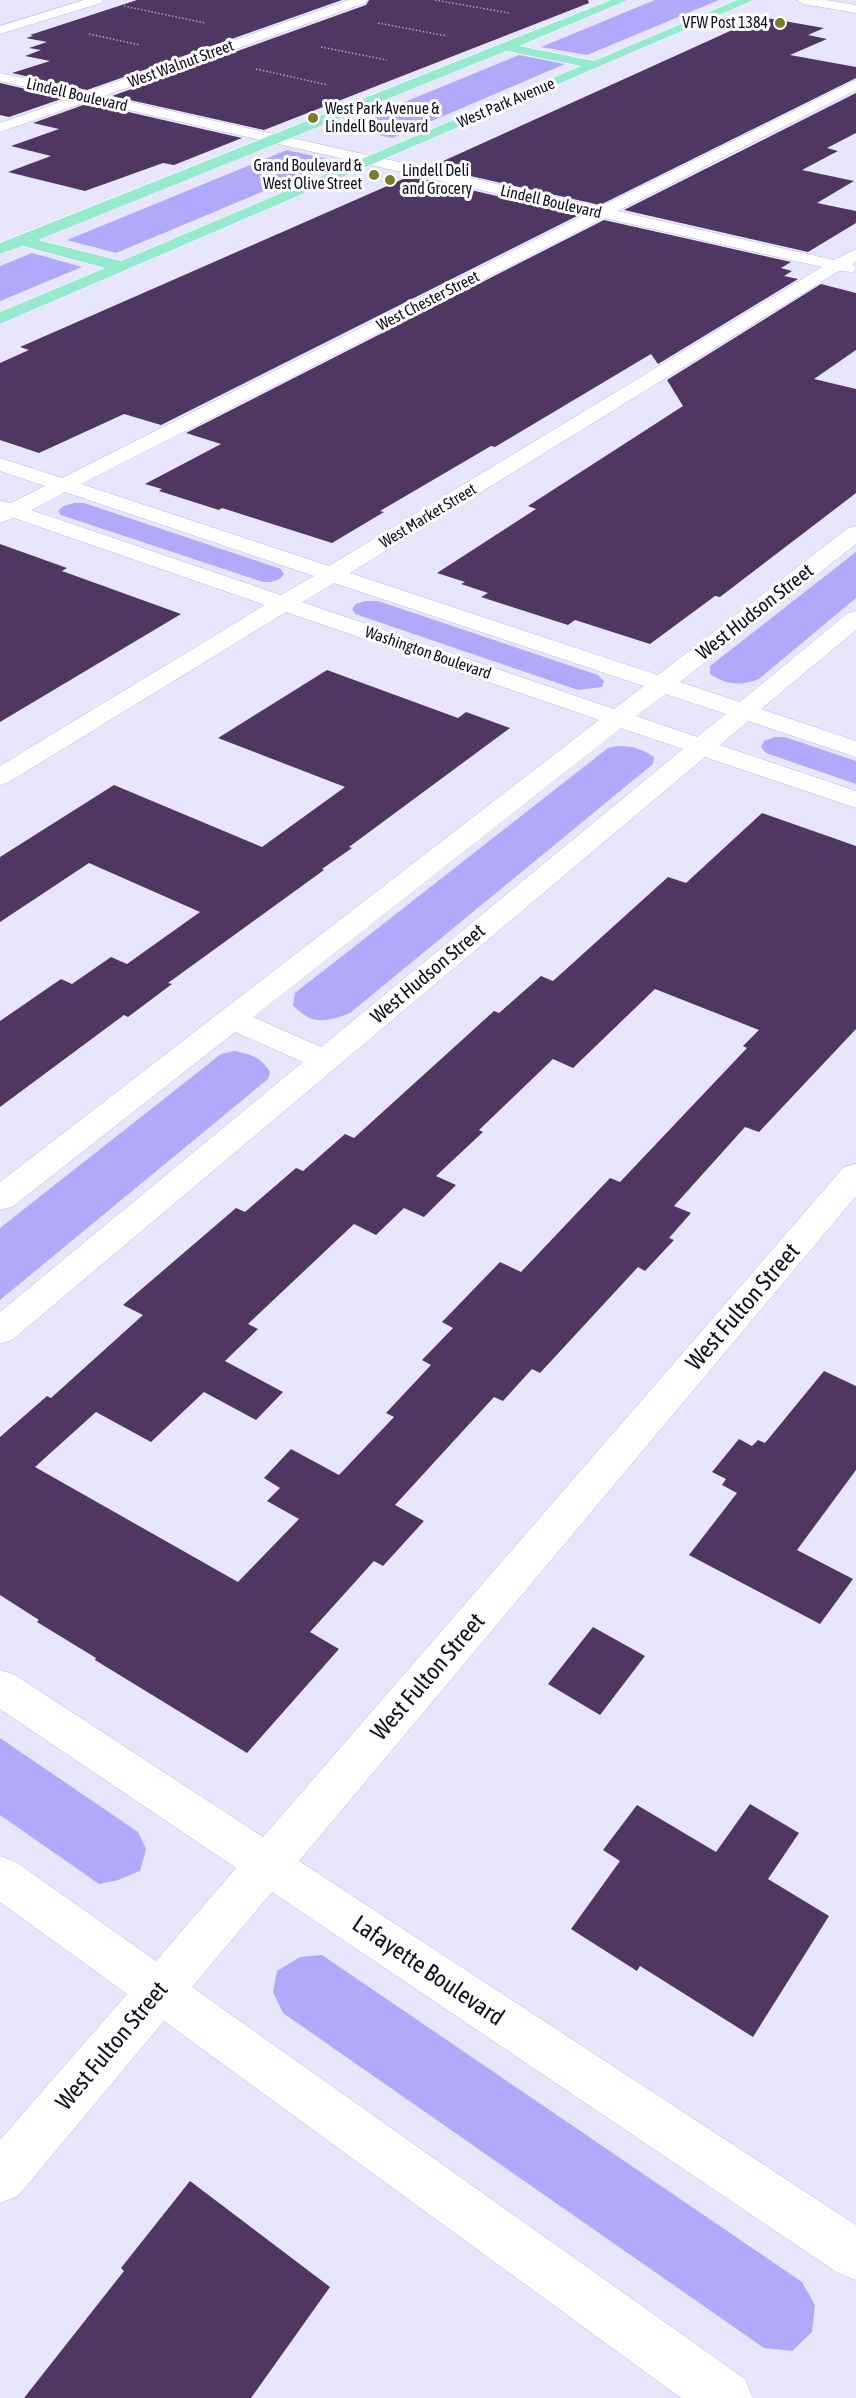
<!DOCTYPE html>
<style>
body{margin:0}
canvas{display:block;background:#e7e6fd}
</style>
<canvas width="856" height="2398"></canvas>
<script>
const ctx = document.querySelector('canvas').getContext('2d');
ctx.lineJoin = 'round';
function paint(path, color) {
  ctx.fillStyle = color;
  ctx.fill(path, 'evenodd');
}
function trace(path, color, width, dash) {
  ctx.strokeStyle = color;
  ctx.lineWidth = width;
  ctx.lineCap = dash ? 'butt' : 'round';
  ctx.setLineDash(dash || []);
  ctx.stroke(path);
}
function drawText(font, color, halo, rows, align = 'center') {
  ctx.font = font + ' "Asap Condensed",sans-serif';
  ctx.lineWidth = 6;
  ctx.setLineDash([]);
  ctx.textBaseline = 'middle';
  ctx.strokeStyle = halo;
  ctx.fillStyle = color;
  for (const [text, x, y, turn = 0] of rows) {
    ctx.save();
    ctx.translate(x, y);
    ctx.rotate((+turn || 0) * Math.PI / 180);
    ctx.textAlign = isNaN(turn) ? turn : align;
    if (halo) ctx.strokeText(text, 0, 0);
    ctx.fillText(text, 0, 0);
    ctx.restore();
  }
}
paint(new Path2D(`
 M 655,0 L 719,0 L 587,55 L 541,47 Z
 M 519,55 L 565,64 L 392,138 L 344,127 Z
 M 287,150 L 336,161 L 116,253 L 67,240 Z
 M 32,253 L 82,267 L 0,301 L 0,266 Z
 M 74,503 L 84,503 L 281,569 L 284,574 C 279,582 271,582 263,582 L 61,515 L 58,511 L 63,506 Z
 M 856,552 L 856,598 L 759,679 C 740,686 727,685 710,674 L 710,666 Z
 M 365,601 L 378,601 L 598,675 L 604,681 L 602,687 L 578,690 L 355,614 L 352,609 L 356,604 Z
 M 775,737 L 785,737 L 856,761 L 856,784 L 766,753 L 761,747 L 764,741 Z
 M 618,746 C 632,746 643,749 654,757 L 653,764 L 350,1013 C 326,1022 312,1026 293,1005 L 295,993 L 608,748 Z
 M 234,1051 C 250,1054 261,1057 270,1072 L 268,1079 L 0,1300 L 0,1228 L 221,1054 Z
 M 0,1738 L 138,1832 L 146,1849 L 140,1871 L 118,1880 L 99,1884 L 0,1815 Z
 M 322,1955 L 802,2282 L 815,2305 L 812,2332 L 792,2351 L 764,2348 L 283,2013 L 273,1992 L 277,1971 L 300,1957 Z`), '#b3a9fc');
paint(new Path2D(`
 M 137,0 L 342,0 L 87,90 L 12,73 L 50,61 L 25,56 L 41,50 L 29,48 L 47,42 L 26,38 L 33,36 L 30,35 Z
 M 369,0 L 588,0 L 589,3 L 264,130 L 112,96 L 366,5 Z
 M 761,17 L 824,28 L 808,35 L 827,39 L 790,55 L 856,67 L 856,78 L 600,205 L 430,167 Z
 M 0,83 L 64,98 L 9,117 L 0,115 Z
 M 856,93 L 856,133 L 827,148 L 838,151 L 802,170 L 854,181 L 817,203 L 856,211 L 856,223 L 808,252 L 624,210 Z
 M 89,103 L 242,138 L 174,165 L 163,163 L 85,191 L 8,172 L 51,156 L 11,146 L 59,129 L 33,123 Z
 M 410,176 L 579,215 L 161,425 L 124,414 L 39,453 L 0,440 L 0,363 L 29,350 L 20,347 Z
 M 604,220 L 791,262 L 781,268 L 792,271 L 784,276 L 798,279 L 658,364 L 651,354 L 495,447 L 491,446 L 380,511 L 384,512 L 332,543 L 222,508 L 219,510 L 159,491 L 162,489 L 145,484 L 221,444 L 186,433 Z
 M 821,284 L 856,293 L 856,350 L 814,379 L 856,389 L 856,493 L 720,597 L 715,596 L 650,644 L 575,620 L 568,625 L 481,597 L 488,593 L 461,584 L 465,582 L 437,573 L 536,509 L 528,506 L 683,406 L 667,380 Z
 M 0,544 L 67,568 L 62,571 L 181,614 L 0,722 Z
 M 327,670 L 458,718 L 466,712 L 510,728 L 349,847 L 352,848 L 322,869 L 324,870 L 168,983 L 172,984 L 128,1017 L 124,1015 L 0,1107 L 0,1021 L 61,979 L 72,984 L 111,957 L 127,964 L 200,912 L 89,863 L 0,922 L 0,857 L 114,785 L 262,847 L 345,787 L 218,738 Z
 M 762,813 L 856,846 L 856,1029 L 759,1132 L 745,1127 L 674,1206 L 691,1213 L 669,1238 L 674,1240 L 645,1271 L 638,1267 L 540,1373 L 532,1369 L 503,1401 L 494,1397 L 395,1505 L 424,1521 L 383,1566 L 374,1561 L 310,1632 L 339,1649 L 247,1753 L 95,1660 L 96,1658 L 37,1622 L 39,1620 L 0,1595 L 0,1437 L 47,1396 L 51,1398 L 143,1315 L 123,1305 L 236,1208 L 245,1212 L 296,1168 L 303,1171 L 345,1134 L 354,1138 L 494,1011 L 499,1013 L 541,976 L 553,981 L 668,877 L 686,883 ZM 655,989 L 759,1030 L 743,1046 L 747,1048 L 620,1182 L 610,1178 L 521,1272 L 500,1262 L 442,1322 L 453,1328 L 422,1360 L 431,1365 L 386,1413 L 394,1417 L 339,1475 L 291,1449 L 264,1478 L 280,1488 L 267,1501 L 299,1519 L 238,1582 L 35,1467 L 96,1412 L 151,1442 L 204,1392 L 256,1420 L 283,1392 L 225,1361 L 258,1329 L 248,1324 L 354,1224 L 376,1235 L 404,1208 L 424,1217 L 456,1185 L 436,1176 L 483,1132 L 479,1130 L 553,1059 L 573,1068 Z
 M 824,1371 L 856,1386 L 856,1470 L 797,1550 L 853,1579 L 820,1624 L 689,1555 L 737,1493 L 722,1485 L 726,1479 L 712,1472 L 739,1439 L 752,1446 L 758,1440 L 765,1443 Z
 M 593,1627 L 645,1656 L 600,1715 L 548,1684 Z
 M 750,1804 L 799,1833 L 768,1879 L 829,1916 L 753,2037 L 640,1966 L 637,1971 L 571,1929 L 620,1861 L 603,1850 L 637,1805 L 716,1852 Z
 M 190,2181 L 330,2287 L 251,2398 L 24,2398 L 124,2271 L 121,2268 Z`), '#503763');
const minor = new Path2D(`
 M 84,0 L 103,0 L 101,3 L 0,34 L 0,26 Z
 M 349,0 L 367,0 L 365,3 L 104,96 L 600,207 L 856,80 L 856,90 L 617,211 L 834,260 L 856,249 L 856,261 L 852,264 L 856,268 L 853,272 L 839,271 L 350,573 L 658,675 L 848,528 L 856,526 L 856,544 L 680,682 L 740,702 L 848,613 L 856,611 L 856,630 L 761,709 L 856,741 L 856,757 L 748,721 L 720,745 L 856,791 L 856,808 L 705,757 L 12,1340 L 0,1344 L 0,1312 L 303,1062 L 235,1032 L 12,1207 L 0,1210 L 0,1182 L 599,720 L 286,612 L 9,782 L 0,785 L 0,766 L 265,605 L 14,518 L 0,523 L 0,501 L 11,503 L 45,486 L 0,471 L 0,458 L 62,478 L 586,214 L 89,101 L 0,132 L 0,123 L 72,98 L 0,81 L 0,73 L 87,92 ZM 604,218 L 822,267 L 329,566 L 81,484 ZM 65,492 L 314,576 L 281,595 L 31,510 ZM 334,583 L 644,686 L 614,709 L 302,602 ZM 665,694 L 726,714 L 697,737 L 636,716 ZM 621,728 L 683,749 L 321,1047 L 253,1017 Z
 M 797,0 L 826,0 L 856,5 L 856,13 L 803,4 Z
 M 856,1164 L 856,1196 L 299,1861 L 856,2225 L 856,2280 L 838,2273 L 272,1892 L 192,1987 L 745,2379 L 753,2398 L 681,2398 L 164,2021 L 18,2196 L 0,2203 L 0,2140 L 127,1994 L 0,1902 L 0,1856 L 16,1862 L 156,1961 L 236,1868 L 0,1709 L 0,1670 L 15,1675 L 263,1837 L 844,1167 Z`);
const trunk = new Path2D(`
 M 611,0 L 628,0 L 519,46 L 594,61 L 737,0 L 754,0 L 0,324 L 0,312 L 105,268 L 23,246 L 0,254 L 0,243 ZM 506,51 L 581,66 L 121,261 L 38,240 Z`);
trace(minor, '#bab5ec', 1);
trace(trunk, '#fff', 1);
trace(new Path2D(`
 M 435,0 L 509,13
 M 124,6 L 205,23
 M 378,23 L 447,36
 M 89,34 L 140,45
 M 321,47 L 387,60
 M 256,69 L 328,85`), '#a7a5bb', 1.5, [1.5, 2]);
paint(minor, '#fff');
paint(trunk, '#96eace');
for (const [x, y, r, color] of [
 [780,23,6,"#7c7c24"],
 [313,118,6,"#7c7c24"],
 [374,175,6,"#7c7c24"],
 [390,180,6,"#7c7c24"]
]) {
  const dot = new Path2D();
  dot.arc(x, y, r, 0, 2 * Math.PI);
  ctx.fillStyle = color;
  ctx.fill(dot);
  trace(dot, '#fff', 2);
}
drawText('16px', '#110e21', '#fff', [
 ["VFW Post 1384",768,23],
 ["West Park Avenue &",325,109,"left"],
 ["Lindell Boulevard",325,127,"left"],
 ["Grand Boulevard &",362,166],
 ["West Olive Street",362,184],
 ["Lindell Deli",402,171,"left"],
 ["and Grocery",402,189,"left"]
], 'right');
drawText('16px', '#110e21', '#fff', [
 ["West Walnut Street",181,64,-20],
 ["Lindell Boulevard",77,95,13],
 ["West Park Avenue",506,103,-23],
 ["Lindell Boulevard",551,202,13],
 ["West Chester Street",428,301,-27],
 ["West Market Street",428,516,-31],
 ["Washington Boulevard",428,653,19]
]);
drawText('20px', '#110e21', '#fff', [
 ["West Hudson Street",755,612,-38],
 ["West Hudson Street",428,974,-40]
]);
drawText('24px', '#110e21', '#fff', [
 ["West Fulton Street",743,1307,-49],
 ["West Fulton Street",428,1677,-49],
 ["Lafayette Boulevard",428,1971,34],
 ["West Fulton Street",112,2046,-50]
]);
</script>
